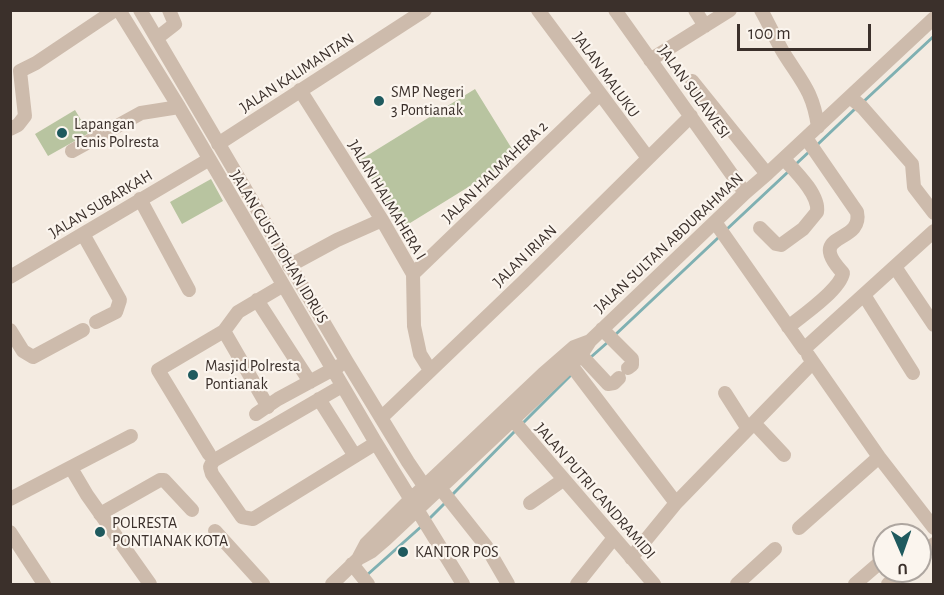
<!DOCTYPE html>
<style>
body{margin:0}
#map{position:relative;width:944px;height:595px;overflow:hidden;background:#f4ebe1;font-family:"Alegreya Sans",sans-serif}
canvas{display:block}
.frame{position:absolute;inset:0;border:12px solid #3b302b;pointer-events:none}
.north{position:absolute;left:872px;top:523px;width:60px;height:60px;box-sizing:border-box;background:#fbf5ee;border:2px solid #aea6a0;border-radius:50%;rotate:178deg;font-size:16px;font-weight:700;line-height:24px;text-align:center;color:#3b302b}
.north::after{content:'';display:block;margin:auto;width:21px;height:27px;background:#1f5a5e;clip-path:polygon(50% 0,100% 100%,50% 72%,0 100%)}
.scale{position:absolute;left:737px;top:24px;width:134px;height:27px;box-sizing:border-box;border:3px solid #3b302b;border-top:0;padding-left:8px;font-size:18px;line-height:21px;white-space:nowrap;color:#3b302b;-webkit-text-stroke:4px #fbf5ee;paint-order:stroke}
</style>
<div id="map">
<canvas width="944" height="595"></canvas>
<div class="frame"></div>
<div class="north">U</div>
<div class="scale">100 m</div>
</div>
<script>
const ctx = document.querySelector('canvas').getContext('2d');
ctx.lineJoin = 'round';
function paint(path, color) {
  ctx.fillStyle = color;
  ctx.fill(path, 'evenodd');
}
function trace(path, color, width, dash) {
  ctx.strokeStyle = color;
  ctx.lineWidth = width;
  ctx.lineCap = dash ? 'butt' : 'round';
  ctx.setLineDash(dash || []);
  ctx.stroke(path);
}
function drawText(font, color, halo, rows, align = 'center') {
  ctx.font = font + ' "Alegreya Sans",sans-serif';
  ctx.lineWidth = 4.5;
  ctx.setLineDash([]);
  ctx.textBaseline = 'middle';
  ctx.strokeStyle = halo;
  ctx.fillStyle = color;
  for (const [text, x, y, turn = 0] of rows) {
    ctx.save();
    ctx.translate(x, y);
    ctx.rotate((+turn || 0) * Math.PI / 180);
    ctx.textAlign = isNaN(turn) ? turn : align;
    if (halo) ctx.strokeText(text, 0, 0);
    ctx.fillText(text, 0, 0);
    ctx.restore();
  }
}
paint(new Path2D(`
 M 475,89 L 517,157 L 402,228 L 360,160 Z
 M 75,110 L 89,133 L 48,156 L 35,134 Z
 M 211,179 L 223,201 L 182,224 L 170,202 Z`), '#b8c4a0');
trace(new Path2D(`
 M 862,103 L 934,36
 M 816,146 L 857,107
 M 796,164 L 811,150
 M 726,230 L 789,171
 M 615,335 L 719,237
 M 591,357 L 608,342
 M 522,424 L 572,374
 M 452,495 L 517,429
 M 427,521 L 446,502
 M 367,575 L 423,525`), '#7fb0b2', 3);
trace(new Path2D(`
 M 119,10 L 179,107 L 376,443 L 463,584
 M 140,10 L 347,362 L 408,462 L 431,496
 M 538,10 L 648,158
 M 615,10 L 745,193
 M 695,10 L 705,26
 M 761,10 C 769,24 775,38 783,52 C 801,81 813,91 818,127
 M 157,38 L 175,24 L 169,10
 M 650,60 L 730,10
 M 692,81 L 767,174
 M 300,90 L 382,220 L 413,274 L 414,326 L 420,354 L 430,370
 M 850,97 L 862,107 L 912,164 L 914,187 L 934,213
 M 10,129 L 18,125 L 25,116 L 20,71 L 36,63 L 115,10
 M 218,144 L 425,10
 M 72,151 L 141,113 L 179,107
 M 140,199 L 189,290
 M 715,222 L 804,349 L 934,231
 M 760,228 L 776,244 L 781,245 L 803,229 L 817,212 C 820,195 795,171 784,159
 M 83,234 L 120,300 L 116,312 L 96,322
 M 289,266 L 337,240 L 382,220
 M 895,267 L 934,325
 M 413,274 L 599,95
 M 10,277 L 208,160
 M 864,295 L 913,373
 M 257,300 L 310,382
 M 788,327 C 802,316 840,290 843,273 C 804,231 864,245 857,212 L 806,138
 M 602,329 L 632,359 L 632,365 L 628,368
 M 10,330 L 23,351 L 33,357 L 83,330
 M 224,331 L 268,407
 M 581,355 L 608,384 L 614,383 L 619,378
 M 808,355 L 879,457 L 934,528
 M 571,365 L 676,503
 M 342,386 L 213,461 L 210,467 L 212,474 L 242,517 L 253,519 L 376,443
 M 725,393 L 748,429
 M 319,399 L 355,456
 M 256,414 L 278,399 L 339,366
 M 381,418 L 524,281 L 691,116
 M 512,419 L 654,584
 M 754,423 L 784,455
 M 209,454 L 158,370 L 224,331 L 238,312 L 282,286
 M 71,468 L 87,495 L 150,584
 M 440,488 L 486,546 L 508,584
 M 10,499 L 131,436
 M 530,503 L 563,480
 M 100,514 L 160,480 L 164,480 L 192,510
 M 799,528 L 879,457
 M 215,531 L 263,584
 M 10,532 L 44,584
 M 920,556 L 934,544
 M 361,557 L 372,551 L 386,539 L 571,365 L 581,355 L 590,341
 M 631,558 L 676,503 L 813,362
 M 352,564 L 368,584
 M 332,584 L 358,559 L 366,544 L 411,499 L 543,374 L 574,347 L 590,341 L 745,193 L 767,174 L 934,18
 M 577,584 L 613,539
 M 737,584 L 775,549
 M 855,584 L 884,559
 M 888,584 L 903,571`), '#cdbbac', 14);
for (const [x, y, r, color] of [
 [379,101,6,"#1f5a5e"],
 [62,133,6,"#1f5a5e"],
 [193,375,6,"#1f5a5e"],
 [100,532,6,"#1f5a5e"],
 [403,552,6,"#1f5a5e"]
]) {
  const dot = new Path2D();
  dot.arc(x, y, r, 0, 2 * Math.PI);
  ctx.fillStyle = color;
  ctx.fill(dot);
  trace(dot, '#fbf5ee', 2);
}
drawText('16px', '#3b302b', '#fbf5ee', [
 ["JALAN KALIMANTAN",297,73,-33],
 ["JALAN MALUKU",606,75,54],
 ["JALAN SULAWESI",694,92,54],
 ["JALAN HALMAHERA 2",495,172,-44],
 ["JALAN HALMAHERA I",387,200,59],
 ["JALAN SUBARKAH",101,204,-31],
 ["JALAN SULTAN ABDURAHMAN",669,243,-43],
 ["JALAN GUSTI JOHAN IDRUS",279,247,59],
 ["JALAN IRIAN",525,256,-44],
 ["JALAN PUTRI CANDRAMIDI",595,491,49]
]);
drawText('16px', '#3b302b', '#fbf5ee', [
 ["SMP Negeri",391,92],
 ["3 Pontianak",391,110],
 ["Lapangan",74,124],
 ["Tenis Polresta",74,142],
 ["Masjid Polresta",205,366],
 ["Pontianak",205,384],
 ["POLRESTA",112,523],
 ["PONTIANAK KOTA",112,541],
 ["KANTOR POS",415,552]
], 'left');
</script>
